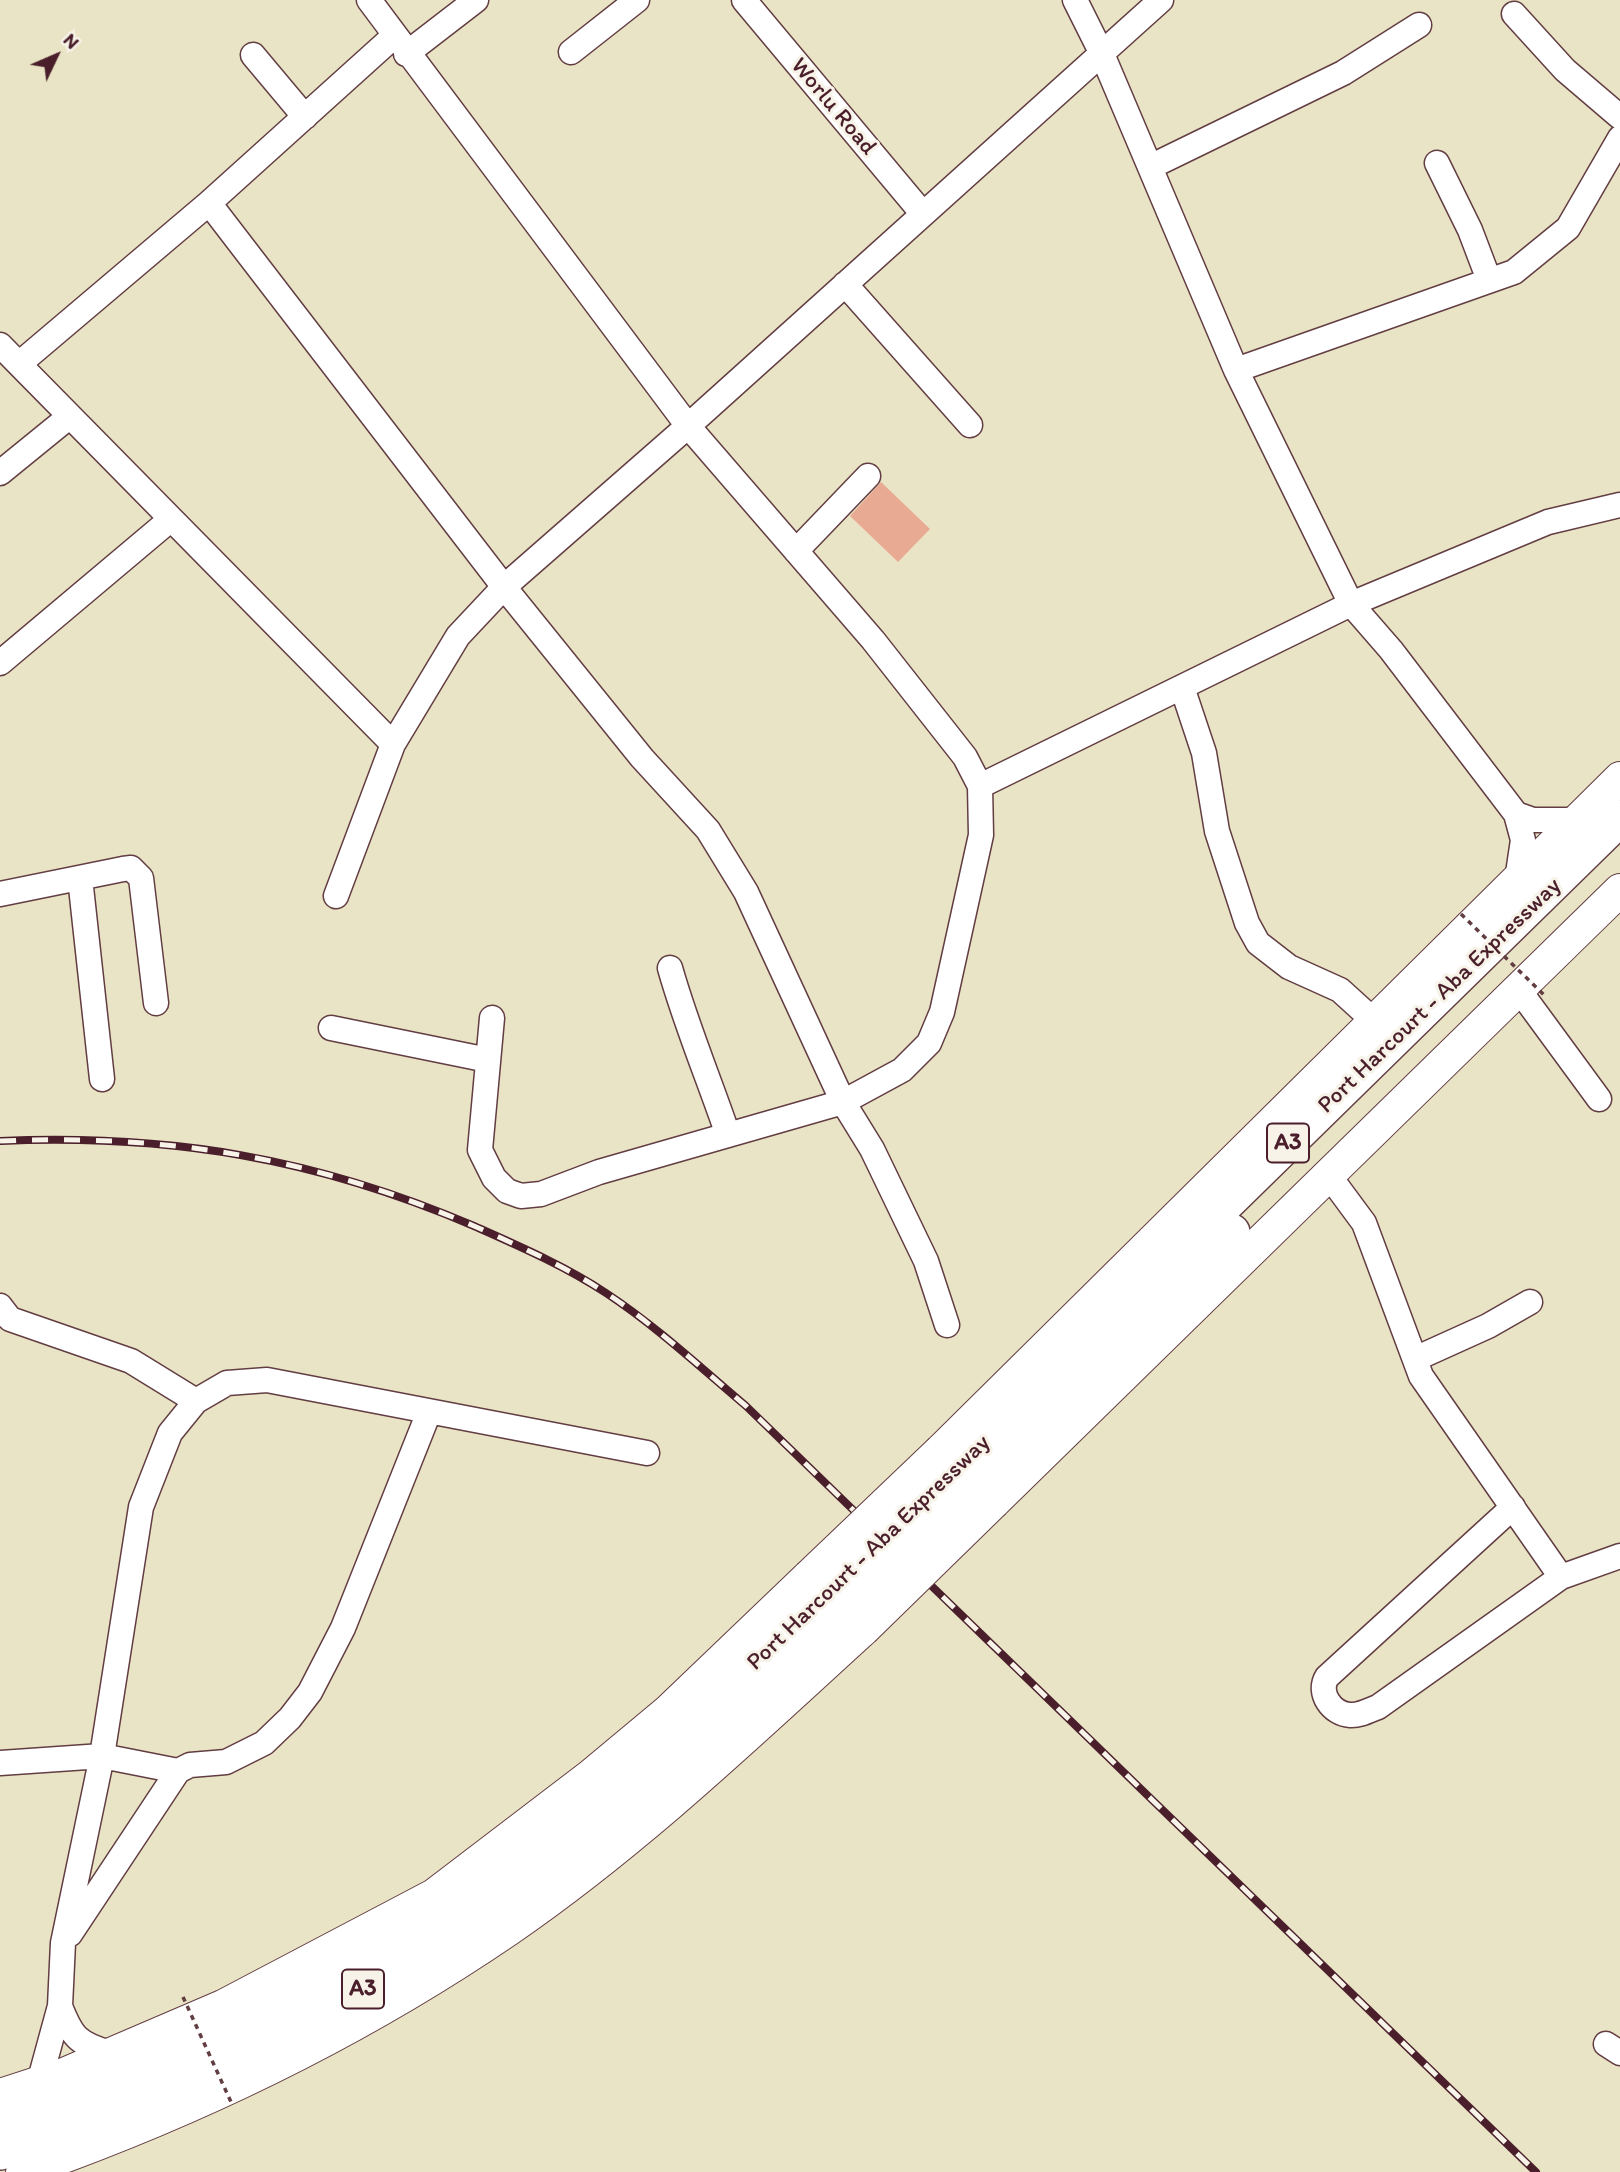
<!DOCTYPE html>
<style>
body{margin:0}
#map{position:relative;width:1620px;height:2172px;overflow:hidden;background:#eae4c6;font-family:Itim,sans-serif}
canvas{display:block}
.north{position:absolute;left:21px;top:21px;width:70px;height:70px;-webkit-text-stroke:5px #f7f3e8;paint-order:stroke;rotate:46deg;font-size:19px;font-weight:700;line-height:28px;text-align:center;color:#4a1f2b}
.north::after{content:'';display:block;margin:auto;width:24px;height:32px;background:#4a1f2b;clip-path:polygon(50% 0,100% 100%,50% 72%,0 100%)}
</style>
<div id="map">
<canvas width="1620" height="2172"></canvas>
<div class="north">N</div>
</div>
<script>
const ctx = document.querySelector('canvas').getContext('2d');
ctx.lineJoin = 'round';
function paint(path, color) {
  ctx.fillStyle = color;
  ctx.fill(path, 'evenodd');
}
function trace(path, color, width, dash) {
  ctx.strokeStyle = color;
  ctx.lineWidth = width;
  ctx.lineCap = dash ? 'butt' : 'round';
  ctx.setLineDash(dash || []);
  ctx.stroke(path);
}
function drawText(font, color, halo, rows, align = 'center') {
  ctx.font = font + ' Itim,sans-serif';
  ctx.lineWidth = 6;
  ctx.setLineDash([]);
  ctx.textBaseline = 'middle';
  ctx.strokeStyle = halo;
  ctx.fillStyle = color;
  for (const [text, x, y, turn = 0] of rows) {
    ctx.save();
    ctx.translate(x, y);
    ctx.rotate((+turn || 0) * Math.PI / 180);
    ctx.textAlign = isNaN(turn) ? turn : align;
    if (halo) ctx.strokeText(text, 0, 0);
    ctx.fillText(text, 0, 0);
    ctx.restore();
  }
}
paint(new Path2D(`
 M 881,482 L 930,529 L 898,562 L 850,516 Z`), '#e9aa94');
const minor = new Path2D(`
 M 369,0 L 688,426 L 873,640 L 965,757 L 980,786 L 981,835 L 942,1012 L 929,1043 L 902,1070 L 843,1102 L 599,1172 L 541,1194 L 521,1196 L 507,1191 L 494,1178 L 480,1150 L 492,1018
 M 744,0 L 923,214
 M 1075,0 L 1102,54 L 1236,370 L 1351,604 L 1391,650 L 1516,814 L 1523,840 L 1517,880
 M 1514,14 L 1565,70 L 1620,117
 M 571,52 L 637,0
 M 406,54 L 476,0
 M 253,55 L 305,117
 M 1437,163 L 1470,230 L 1489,280
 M 1150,167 L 1343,73 L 1419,25
 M 209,203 L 504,587 L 642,758 L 708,830 L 746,892 L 843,1102 L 872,1149 L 926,1261 L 947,1325
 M 845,284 L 970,425
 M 0,345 L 393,744
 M 19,364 L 209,203 L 393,37
 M 1236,370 L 1514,272 L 1568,228 L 1620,138
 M 0,473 L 70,416
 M 796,551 L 868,476
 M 0,663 L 171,519
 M 1182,687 L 1204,753 L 1217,831 L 1247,923 L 1258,943 L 1289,967 L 1340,990 L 1373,1020
 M 980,786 L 1351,604 L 1548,522 L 1620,505
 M 1516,814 L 1533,820 L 1578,820
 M 80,878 L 102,1079
 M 0,894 L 123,869 L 131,868 L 141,878 L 156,1003
 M 336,896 L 393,744 L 458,636 L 504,587 L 688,426 L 1161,0
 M 670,968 C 686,1025 709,1079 728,1135
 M 1519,990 L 1599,1099
 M 331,1028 L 488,1060
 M 1330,1177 L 1364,1223 L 1421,1376 L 1561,1577
 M 0,1306 L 10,1319 L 131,1361 L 196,1401
 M 1415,1359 L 1488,1326 L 1530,1302
 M 1513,1507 L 1327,1677 C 1317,1693 1332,1714 1350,1715 C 1359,1716 1370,1710 1378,1707 L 1561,1577 L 1620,1556
 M 0,1763 L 102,1756 L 178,1771
 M 70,1934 L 178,1771 L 190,1765 L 226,1762 L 264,1743 L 290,1718 L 310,1692 L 343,1628 L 429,1412
 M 60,2006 C 72,2037 78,2044 110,2053
 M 1606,2044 L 1620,2053
 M 39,2083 L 60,2006 L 63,1943 L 102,1756 L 141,1507 L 170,1433 L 196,1401 L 227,1383 L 267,1380 L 647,1453`);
const major = new Path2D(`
 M 941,1450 L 1620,778
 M 994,1502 L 1620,890
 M 0,2095 L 62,2075 L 223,2006 L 434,1895 L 590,1776 L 668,1711 L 809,1576
 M 22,2172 C 193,2112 357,2033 508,1930 C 636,1842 749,1734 863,1630`);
const highway = new Path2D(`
 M 957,1467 L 1620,818
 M 976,1485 L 1232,1232
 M 0,2124 C 322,2023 591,1826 828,1592
 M 0,2152 C 186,2091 363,2003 522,1890 C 638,1807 743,1709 846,1611`);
trace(minor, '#623d42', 27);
trace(major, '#623d42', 34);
trace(highway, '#623d42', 38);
trace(minor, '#fff', 24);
trace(major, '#fff', 32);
trace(highway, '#fff', 35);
const rail = new Path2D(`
 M 0,1141 C 172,1134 315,1158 474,1226 C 519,1246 565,1266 606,1293 C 656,1326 700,1367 746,1406 L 1536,2172`);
trace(rail, '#4a1f2b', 8);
trace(rail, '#f7f3e8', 5, [16]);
const majorBridge = new Path2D(`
 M 809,1576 L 941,1450
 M 863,1630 L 994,1502`);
const highwayBridge = new Path2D(`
 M 828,1592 L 957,1467
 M 846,1611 L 976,1485`);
trace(majorBridge, '#623d42', 34, []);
trace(highwayBridge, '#623d42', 38, []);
trace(new Path2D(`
 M 1461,914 L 1545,996
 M 183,1997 L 231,2102`), '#623d42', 3.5, [5, 5]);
trace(majorBridge, '#fff', 32);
trace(highwayBridge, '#fff', 35);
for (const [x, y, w] of [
 [1288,1143,42],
 [363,1989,42]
]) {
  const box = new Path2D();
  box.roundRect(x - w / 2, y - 19.5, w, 39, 5);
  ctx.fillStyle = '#f7f3e8';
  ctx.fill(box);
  trace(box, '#4a1f2b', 2);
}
drawText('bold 23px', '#4a1f2b', null, [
 ["A3",1288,1143],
 ["A3",363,1989]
]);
drawText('24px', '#4a1f2b', '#f7f3e8', [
 ["Worlu Road",833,107,50],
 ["Port Harcourt - Aba Expressway",1440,996,-44],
 ["Port Harcourt - Aba Expressway",869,1553,-44]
]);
</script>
